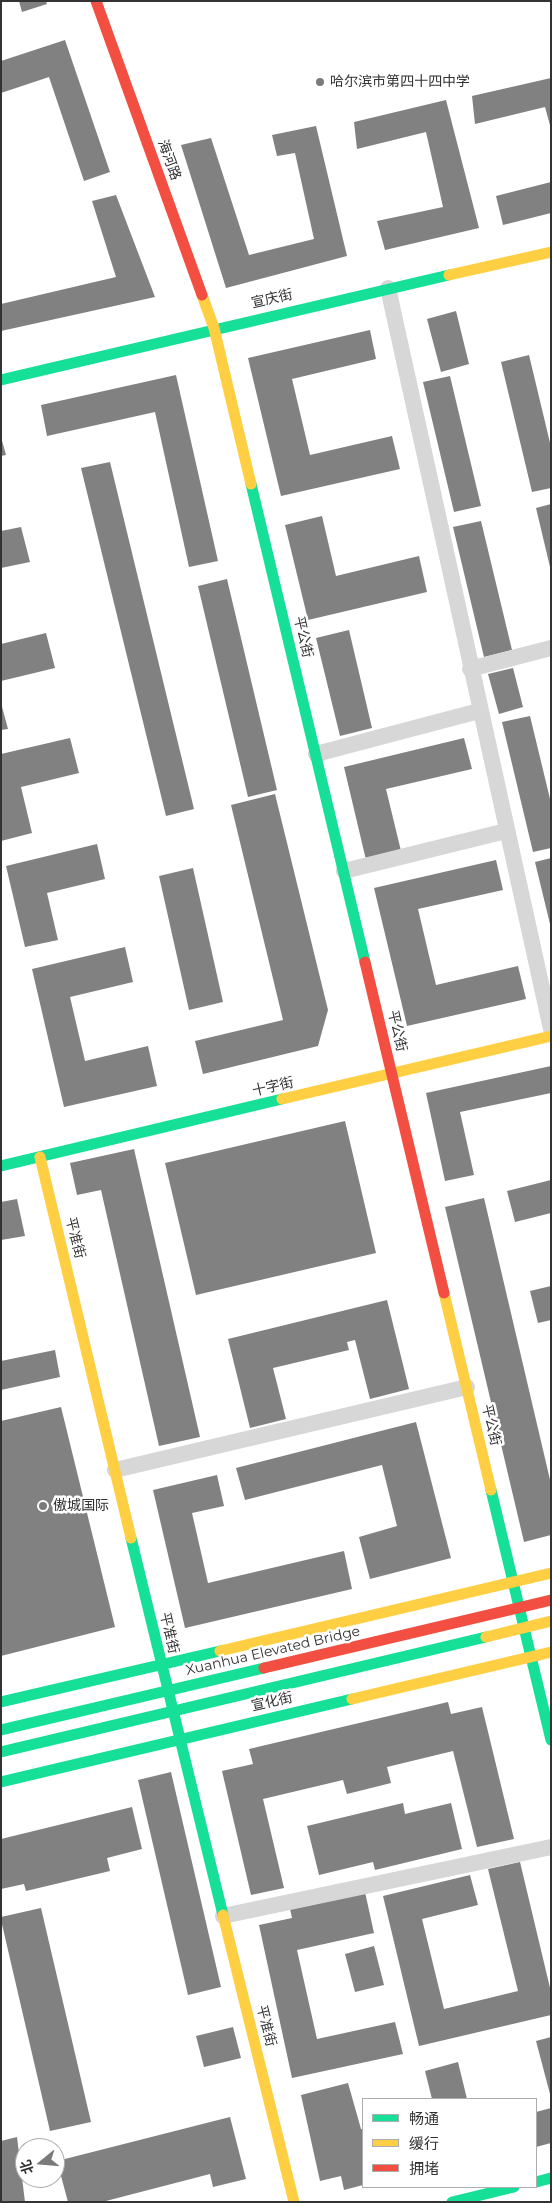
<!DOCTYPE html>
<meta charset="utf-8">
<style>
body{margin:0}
#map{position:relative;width:552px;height:2203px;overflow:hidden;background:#fff;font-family:Montserrat,"Noto Sans SC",sans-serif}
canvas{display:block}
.frame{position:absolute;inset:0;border:2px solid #333;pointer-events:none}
.legend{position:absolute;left:362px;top:2098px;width:175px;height:90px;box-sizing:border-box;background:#fff;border:1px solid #adadad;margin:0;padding:6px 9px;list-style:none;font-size:15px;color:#333}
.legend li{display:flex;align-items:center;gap:10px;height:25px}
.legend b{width:25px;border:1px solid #adadad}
.north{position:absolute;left:15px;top:2138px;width:50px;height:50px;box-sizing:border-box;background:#fff;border:1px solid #adadad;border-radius:50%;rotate:253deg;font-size:14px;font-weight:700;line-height:20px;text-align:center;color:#333}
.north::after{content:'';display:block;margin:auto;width:18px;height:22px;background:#7a7a7a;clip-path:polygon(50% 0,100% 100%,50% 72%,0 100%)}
</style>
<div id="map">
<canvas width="552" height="2203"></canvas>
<div class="frame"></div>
<ul class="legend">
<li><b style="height:6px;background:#16e098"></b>畅通</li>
<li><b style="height:6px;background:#ffcf43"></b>缓行</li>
<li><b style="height:6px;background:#f24e42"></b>拥堵</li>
</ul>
<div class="north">北</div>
</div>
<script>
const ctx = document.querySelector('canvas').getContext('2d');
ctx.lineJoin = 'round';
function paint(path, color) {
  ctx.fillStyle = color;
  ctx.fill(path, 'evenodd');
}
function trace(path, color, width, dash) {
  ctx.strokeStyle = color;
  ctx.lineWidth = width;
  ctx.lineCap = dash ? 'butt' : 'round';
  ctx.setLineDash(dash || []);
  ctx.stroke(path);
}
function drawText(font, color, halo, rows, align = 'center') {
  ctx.font = font + ' Montserrat,"Noto Sans SC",sans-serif';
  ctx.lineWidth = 5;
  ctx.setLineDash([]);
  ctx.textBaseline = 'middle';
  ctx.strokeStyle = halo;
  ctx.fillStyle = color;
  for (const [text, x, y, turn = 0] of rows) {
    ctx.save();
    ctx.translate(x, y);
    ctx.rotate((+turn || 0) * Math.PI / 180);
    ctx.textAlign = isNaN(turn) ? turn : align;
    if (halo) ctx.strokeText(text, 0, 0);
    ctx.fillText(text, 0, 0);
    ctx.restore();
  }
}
paint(new Path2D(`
 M 19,1 L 46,1 L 47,4 L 22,12 Z
 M 65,40 L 110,172 L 84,181 L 49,77 L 1,93 L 1,61 Z
 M 551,78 L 551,129 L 545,107 L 475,124 L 472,96 Z
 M 446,100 L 479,228 L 385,250 L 377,221 L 443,207 L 426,132 L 357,149 L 354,122 Z
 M 316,126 L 347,256 L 226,288 L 181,145 L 211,138 L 249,255 L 314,239 L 295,153 L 277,156 L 272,135 Z
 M 551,182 L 551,213 L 503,225 L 496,196 Z
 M 116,195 L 155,297 L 1,331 L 1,304 L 116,277 L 92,201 Z
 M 456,311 L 469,364 L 441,372 L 427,319 Z
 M 370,330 L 376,359 L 292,379 L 310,455 L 392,436 L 400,469 L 281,496 L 248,358 Z
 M 529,355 L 551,447 L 551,488 L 532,492 L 501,362 Z
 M 176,375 L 218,561 L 189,567 L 155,412 L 47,436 L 41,405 Z
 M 450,376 L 481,506 L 454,512 L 423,382 Z
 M 1,437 L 6,455 L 1,456 Z
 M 110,462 L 194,809 L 166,816 L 81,468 Z
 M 551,504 L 551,567 L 550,567 L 536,508 Z
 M 322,516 L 336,576 L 419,556 L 427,592 L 308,620 L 285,525 Z
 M 481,521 L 512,650 L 484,657 L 453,527 Z
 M 21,527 L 30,562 L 1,568 L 1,531 Z
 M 227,579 L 277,790 L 248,797 L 198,586 Z
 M 349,630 L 372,728 L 340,736 L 316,638 Z
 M 46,633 L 55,668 L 1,681 L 1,644 Z
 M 513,668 L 523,707 L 499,714 L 488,674 Z
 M 1,703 L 8,729 L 1,730 Z
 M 530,716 L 551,803 L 551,848 L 533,852 L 502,722 Z
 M 70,738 L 79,773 L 21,787 L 32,833 L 1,841 L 1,754 Z
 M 464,738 L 472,769 L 386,789 L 401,851 L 366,860 L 344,767 Z
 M 275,794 L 328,1010 L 318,1046 L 203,1074 L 195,1041 L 283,1020 L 231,805 Z
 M 97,844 L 105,879 L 47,893 L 58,940 L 25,947 L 6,866 Z
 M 551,858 L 551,924 L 550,924 L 535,862 Z
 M 496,860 L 503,890 L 418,909 L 436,985 L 518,966 L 526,999 L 407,1026 L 374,888 Z
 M 193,868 L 223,1002 L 189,1010 L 159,876 Z
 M 125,947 L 133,982 L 70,997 L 85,1061 L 148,1046 L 157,1086 L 64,1107 L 32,969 Z
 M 551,1066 L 551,1093 L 460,1112 L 474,1175 L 445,1181 L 426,1093 Z
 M 345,1121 L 376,1253 L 196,1295 L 165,1163 Z
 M 134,1149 L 200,1437 L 159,1446 L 101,1190 L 77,1195 L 70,1163 Z
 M 551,1180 L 551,1213 L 515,1222 L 507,1191 Z
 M 484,1198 L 551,1484 L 551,1535 L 524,1542 L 445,1207 Z
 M 17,1199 L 25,1236 L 1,1240 L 1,1202 Z
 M 551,1286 L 551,1320 L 538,1323 L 530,1291 Z
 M 387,1300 L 409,1389 L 370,1399 L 355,1340 L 347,1342 L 349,1350 L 273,1368 L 286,1419 L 250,1428 L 228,1339 Z
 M 55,1350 L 60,1377 L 1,1390 L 1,1361 Z
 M 61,1407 L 115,1627 L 1,1656 L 1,1421 Z
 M 416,1422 L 451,1558 L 370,1579 L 359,1537 L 397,1526 L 382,1465 L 245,1500 L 236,1468 Z
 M 217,1475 L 224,1506 L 192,1513 L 208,1583 L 344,1551 L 352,1589 L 185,1628 L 153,1490 Z
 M 448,1702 L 451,1714 L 482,1707 L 514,1839 L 477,1847 L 453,1751 L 387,1767 L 391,1783 L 347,1794 L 343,1780 L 263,1799 L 284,1888 L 251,1895 L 222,1771 L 253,1764 L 249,1749 Z
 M 171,1772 L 221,1987 L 188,1995 L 138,1780 Z
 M 403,1803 L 405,1814 L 451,1803 L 462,1849 L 375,1870 L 373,1862 L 319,1875 L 307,1826 Z
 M 132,1807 L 142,1849 L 107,1858 L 110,1871 L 26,1891 L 24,1884 L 1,1889 L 1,1839 Z
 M 520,1862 L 551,1992 L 551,2015 L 419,2046 L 383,1896 L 470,1875 L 478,1905 L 422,1919 L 444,2009 L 518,1991 L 488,1869 Z
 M 365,1892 L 374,1933 L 297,1950 L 317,2039 L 395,2022 L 403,2054 L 292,2078 L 259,1925 L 292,1918 L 290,1909 Z
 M 41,1908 L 91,2122 L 50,2131 L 1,1920 L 1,1917 Z
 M 374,1946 L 384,1985 L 355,1992 L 345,1954 Z
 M 233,2027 L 241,2058 L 204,2067 L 196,2036 Z
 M 551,2037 L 551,2094 L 550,2094 L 536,2041 Z
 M 458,2062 L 467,2099 L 432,2099 L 425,2071 Z
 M 348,2083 L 361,2129 L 363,2129 L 363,2185 L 344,2190 L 341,2176 L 320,2181 L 301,2095 Z
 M 551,2108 L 551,2143 L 536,2147 L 536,2112 Z
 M 230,2117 L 246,2179 L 213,2187 L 210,2174 L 102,2202 L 68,2202 L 57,2161 Z
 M 17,2137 L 25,2202 L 1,2202 L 1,2141 Z`), '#818181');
trace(new Path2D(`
 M 388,288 L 551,1029
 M 470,669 L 551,648
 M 316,754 L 479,711
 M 344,871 L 506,831
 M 115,1470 L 467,1387
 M 223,1916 L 551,1847`), '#d7d7d7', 16);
trace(new Path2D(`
 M 1,380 L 449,275
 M 251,484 L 365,962
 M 1,1166 L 282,1099
 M 491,1490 L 551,1740
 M 131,1538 L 223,1915
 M 1,1702 L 220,1651
 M 1,1782 L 352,1699
 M 536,2182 L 551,2178
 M 452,2202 L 514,2187`), '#16e098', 11);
trace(new Path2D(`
 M 449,275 L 551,252
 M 202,295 L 214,328 L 251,484
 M 282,1099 L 551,1036
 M 40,1157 L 131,1538
 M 444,1293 L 491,1490
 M 220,1651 L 551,1573
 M 352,1699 L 551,1652
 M 223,1915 L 294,2202`), '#ffcf43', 11);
trace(new Path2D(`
 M 96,1 L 202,295
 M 365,962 L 444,1293`), '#f24e42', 11);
trace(new Path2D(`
 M 1,1730 L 264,1668
 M 1,1752 L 486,1637`), '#16e098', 11);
trace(new Path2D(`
 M 486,1637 L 551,1621`), '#ffcf43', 11);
trace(new Path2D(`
 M 264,1668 L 551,1600`), '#f24e42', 11);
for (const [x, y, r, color] of [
 [320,82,5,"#7a7a7a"],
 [43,1506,5,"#7a7a7a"]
]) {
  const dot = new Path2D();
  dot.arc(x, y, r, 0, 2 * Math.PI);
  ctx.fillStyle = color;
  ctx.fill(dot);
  trace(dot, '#fff', 2);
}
drawText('14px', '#333', '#fff', [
 ["哈尔滨市第四十四中学",330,82],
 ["傲城国际",53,1506]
], 'left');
drawText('14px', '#333', '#fff', [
 ["海河路",169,160,70],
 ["宣庆街",272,299,-13],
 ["平公街",303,637,77],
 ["平公街",397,1031,77],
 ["十字街",273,1087,-13],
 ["平准街",75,1238,76],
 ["平公街",491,1425,77],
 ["平准街",169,1633,77],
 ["Xuanhua Elevated Bridge",273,1651,-13],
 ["宣化街",272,1702,-13],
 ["平准街",266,2026,76]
]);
</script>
